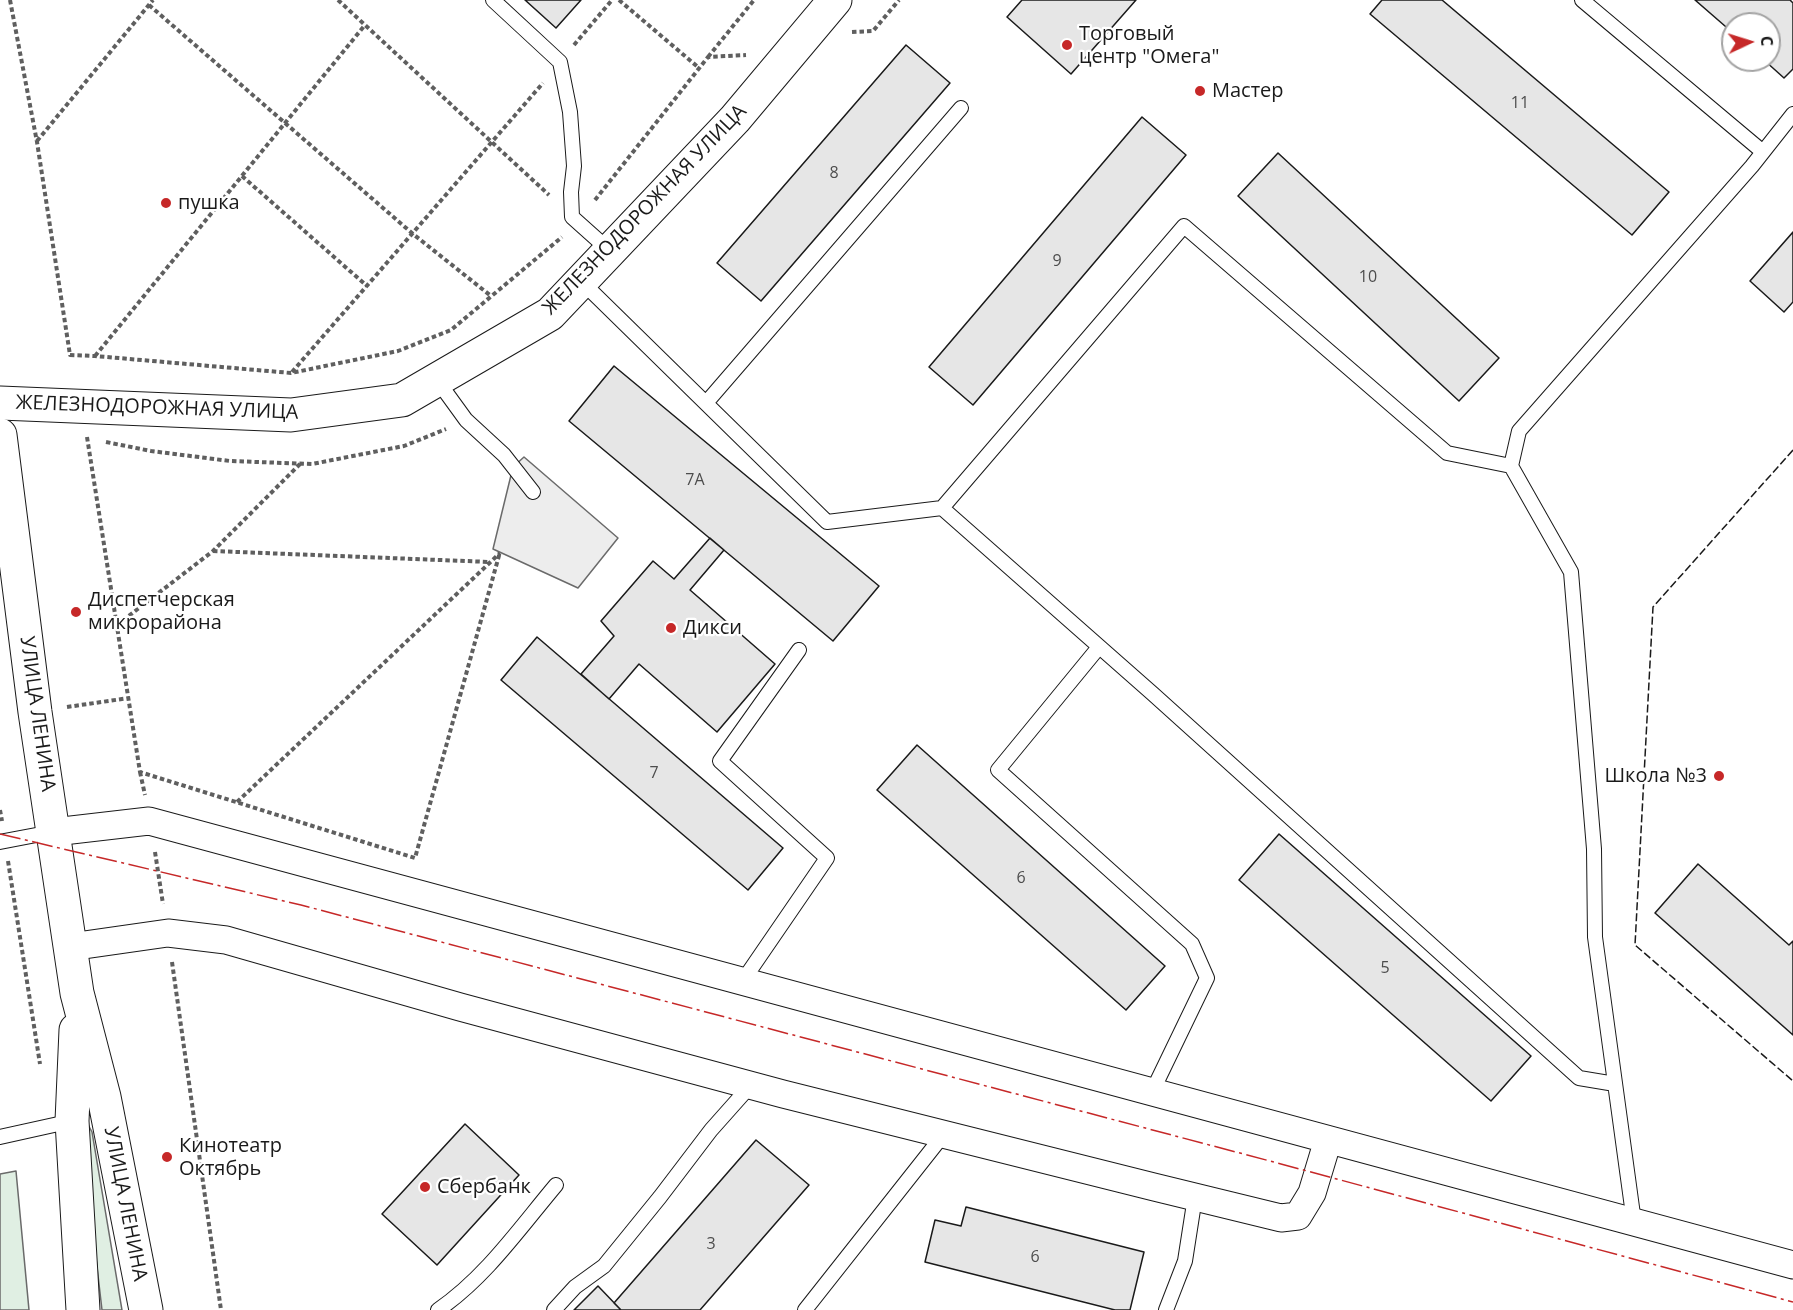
<!DOCTYPE html>
<meta charset="utf-8">
<style>
body{margin:0}
#map{position:relative;width:1793px;height:1310px;overflow:hidden;background:#fff;font-family:"Open Sans",sans-serif}
canvas{display:block}
.north{position:absolute;left:1721px;top:12px;width:60px;height:60px;box-sizing:border-box;background:#fff;border:2px solid #a3a3a3;border-radius:50%;rotate:86deg;font-size:16px;font-weight:700;line-height:24px;text-align:center;color:#1a1a1a}
.north::after{content:'';display:block;margin:auto;width:21px;height:27px;background:#c62828;clip-path:polygon(50% 0,100% 100%,50% 72%,0 100%)}
</style>
<div id="map">
<canvas width="1793" height="1310"></canvas>
<div class="north">С</div>
</div>
<script>
const ctx = document.querySelector('canvas').getContext('2d');
ctx.lineJoin = 'round';
function paint(path, color) {
  ctx.fillStyle = color;
  ctx.fill(path, 'evenodd');
}
function trace(path, color, width, dash) {
  ctx.strokeStyle = color;
  ctx.lineWidth = width;
  ctx.lineCap = dash ? 'butt' : 'round';
  ctx.setLineDash(dash || []);
  ctx.stroke(path);
}
function drawText(font, color, halo, rows, align = 'center') {
  ctx.font = font + ' "Open Sans",sans-serif';
  ctx.lineWidth = 4.5;
  ctx.setLineDash([]);
  ctx.textBaseline = 'middle';
  ctx.strokeStyle = halo;
  ctx.fillStyle = color;
  for (const [text, x, y, turn = 0] of rows) {
    ctx.save();
    ctx.translate(x, y);
    ctx.rotate((+turn || 0) * Math.PI / 180);
    ctx.textAlign = isNaN(turn) ? turn : align;
    if (halo) ctx.strokeText(text, 0, 0);
    ctx.fillText(text, 0, 0);
    ctx.restore();
  }
}
const green = new Path2D(`
 M 85,1119 L 92,1132 L 122,1310 L 102,1310 L 81,1128 Z
 M 16,1171 L 29,1310 L 0,1310 L 0,1174 Z`);
paint(green, '#e0efe3');
trace(green, '#6a6a6a', 1.5);
const parking = new Path2D(`
 M 524,457 L 618,538 L 578,588 L 493,549 L 513,467 Z`);
paint(parking, '#ededed');
trace(parking, '#6a6a6a', 1.5);
const building = new Path2D(`
 M 525,0 L 581,0 L 556,28 Z
 M 1022,0 L 1136,0 L 1071,74 L 1007,17 Z
 M 1382,0 L 1442,0 L 1669,192 L 1632,235 L 1370,14 Z
 M 1695,0 L 1790,0 L 1793,3 L 1793,69 L 1784,78 L 1764,60 L 1769,60 L 1769,24 L 1733,24 L 1733,33 Z
 M 906,45 L 950,83 L 761,301 L 717,263 Z
 M 1142,117 L 1186,155 L 973,405 L 929,367 Z
 M 1278,153 L 1499,358 L 1459,401 L 1238,196 Z
 M 1793,232 L 1793,302 L 1784,312 L 1750,281 Z
 M 614,366 L 879,586 L 833,641 L 569,421 Z
 M 710,538 L 724,550 L 690,590 L 775,664 L 717,732 L 639,664 L 609,699 L 581,674 L 614,636 L 601,621 L 653,561 L 674,579 Z
 M 537,637 L 783,848 L 748,890 L 501,680 Z
 M 917,745 L 1165,966 L 1126,1010 L 877,790 Z
 M 1279,834 L 1531,1056 L 1491,1101 L 1239,880 Z
 M 1698,864 L 1789,945 L 1793,941 L 1793,1035 L 1655,913 Z
 M 465,1124 L 519,1175 L 437,1265 L 382,1214 Z
 M 756,1140 L 809,1185 L 700,1310 L 621,1310 L 614,1303 Z
 M 966,1207 L 1144,1252 L 1130,1310 L 1115,1310 L 925,1262 L 935,1220 L 961,1226 Z
 M 598,1286 L 621,1310 L 574,1310 Z`);
paint(building, '#e6e6e6');
trace(building, '#1a1a1a', 1.5);
const service = new Path2D(`
 M 493,0 L 560,62 L 570,112 L 574,166 L 571,192 L 572,217 L 610,251
 M 1582,0 L 1763,152
 M 581,281 L 827,522 L 942,508 L 1153,694 L 1579,1078 L 1615,1084
 M 437,380 L 466,420 L 504,455 L 533,492
 M 706,403 L 961,108
 M 942,508 L 1184,226 L 1447,453 L 1511,466
 M 1099,647 L 998,770 L 1192,944 L 1207,978 L 1152,1092
 M 0,842 L 52,832
 M 742,982 L 827,858 L 720,761 L 799,650
 M 0,1137 L 72,1121
 M 1634,1222 L 1595,937 L 1594,849 L 1571,572 L 1511,466 L 1519,431 L 1752,166 L 1793,114
 M 438,1310 C 485,1278 519,1229 556,1185
 M 554,1310 L 575,1287 L 604,1266 L 660,1197 L 711,1130 L 751,1085
 M 805,1310 L 944,1134
 M 1166,1310 L 1185,1261 L 1195,1197`);
const minor = new Path2D(`
 M 54,832 L 149,821 L 1793,1265
 M 70,947 L 168,933 L 226,940 L 460,1007 L 783,1094 L 1154,1187 L 1281,1218 L 1298,1216 L 1312,1193 L 1328,1140`);
const tertiary = new Path2D(`
 M 0,403 L 291,415 L 402,400 L 550,314 L 735,119 L 835,0`);
const secondary = new Path2D(`
 M 0,435 L 35,712 L 77,993 L 104,1097 L 146,1310
 M 76,1030 L 72,1121 L 83,1310`);
trace(service, '#1a1a1a', 16);
trace(minor, '#1a1a1a', 29);
trace(tertiary, '#1a1a1a', 35);
trace(secondary, '#1a1a1a', 35);
trace(new Path2D(`
 M 10,0 L 37,142 L 70,355 L 95,356 L 291,373 L 398,351 L 451,330 L 562,237
 M 338,0 L 549,195
 M 619,0 L 699,68
 M 149,5 L 413,234 L 491,296
 M 852,32 L 873,31 L 899,0
 M 574,45 L 612,0
 M 708,57 L 754,0
 M 37,141 L 153,0
 M 242,176 L 367,286
 M 595,200 L 708,57 L 746,55
 M 95,356 L 365,25
 M 292,372 L 543,83
 M 87,437 L 140,772 L 415,858 L 500,552
 M 106,442 L 151,451 L 230,461 L 312,464 L 404,446 L 446,429
 M 213,551 L 490,562
 M 117,625 L 213,551 L 300,464
 M 67,707 L 129,698
 M 140,772 L 145,795
 M 237,802 L 500,553
 M 0,810 L 2,821
 M 155,852 L 163,904
 M 8,861 L 40,1064
 M 172,962 L 221,1310`), '#5f5f5f', 4, [4.5, 3]);
trace(service, '#fff', 14);
trace(minor, '#fff', 27);
trace(tertiary, '#fff', 33);
trace(secondary, '#fff', 33);
trace(new Path2D(`
 M 1793,450 L 1653,607 L 1635,945 L 1793,1081`), '#1a1a1a', 1.5, [8, 3]);
trace(new Path2D(`
 M 0,834 L 301,905 L 1270,1161 L 1793,1302`), '#c62828', 1.5, [21, 4.5, 3, 4.5]);
for (const [x, y, r, color] of [
 [1067,45,6,"#c62828"],
 [1200,91,6,"#c62828"],
 [166,203,6,"#c62828"],
 [76,612,6,"#c62828"],
 [671,628,6,"#c62828"],
 [1719,776,6,"#c62828"],
 [167,1157,6,"#c62828"],
 [425,1187,6,"#c62828"]
]) {
  const dot = new Path2D();
  dot.arc(x, y, r, 0, 2 * Math.PI);
  ctx.fillStyle = color;
  ctx.fill(dot);
  trace(dot, '#fff', 2);
}
drawText('16px', '#4d4d4d', null, [
 ["11",1520,103],
 ["8",834,173],
 ["9",1057,261],
 ["10",1368,277],
 ["7А",695,480],
 ["7",654,773],
 ["6",1021,878],
 ["5",1385,968],
 ["3",711,1244],
 ["6",1035,1257]
]);
drawText('20px', '#1a1a1a', '#fff', [
 ["Торговый",1079,34],
 ["центр \"Омега\"",1079,57],
 ["Мастер",1212,91],
 ["пушка",178,203],
 ["Диспетчерская",88,600],
 ["микрорайона",88,623],
 ["Дикси",683,628],
 ["Школа №3",1707,776,"right"],
 ["Кинотеатр",179,1146],
 ["Октябрь",179,1169],
 ["Сбербанк",437,1187]
], 'left');
drawText('20px', '#1a1a1a', '#fff', [
 ["ЖЕЛЕЗНОДОРОЖНАЯ УЛИЦА",645,210,-46],
 ["ЖЕЛЕЗНОДОРОЖНАЯ УЛИЦА",157,408,2],
 ["УЛИЦА ЛЕНИНА",37,714,82],
 ["УЛИЦА ЛЕНИНА",125,1204,79]
]);
</script>
